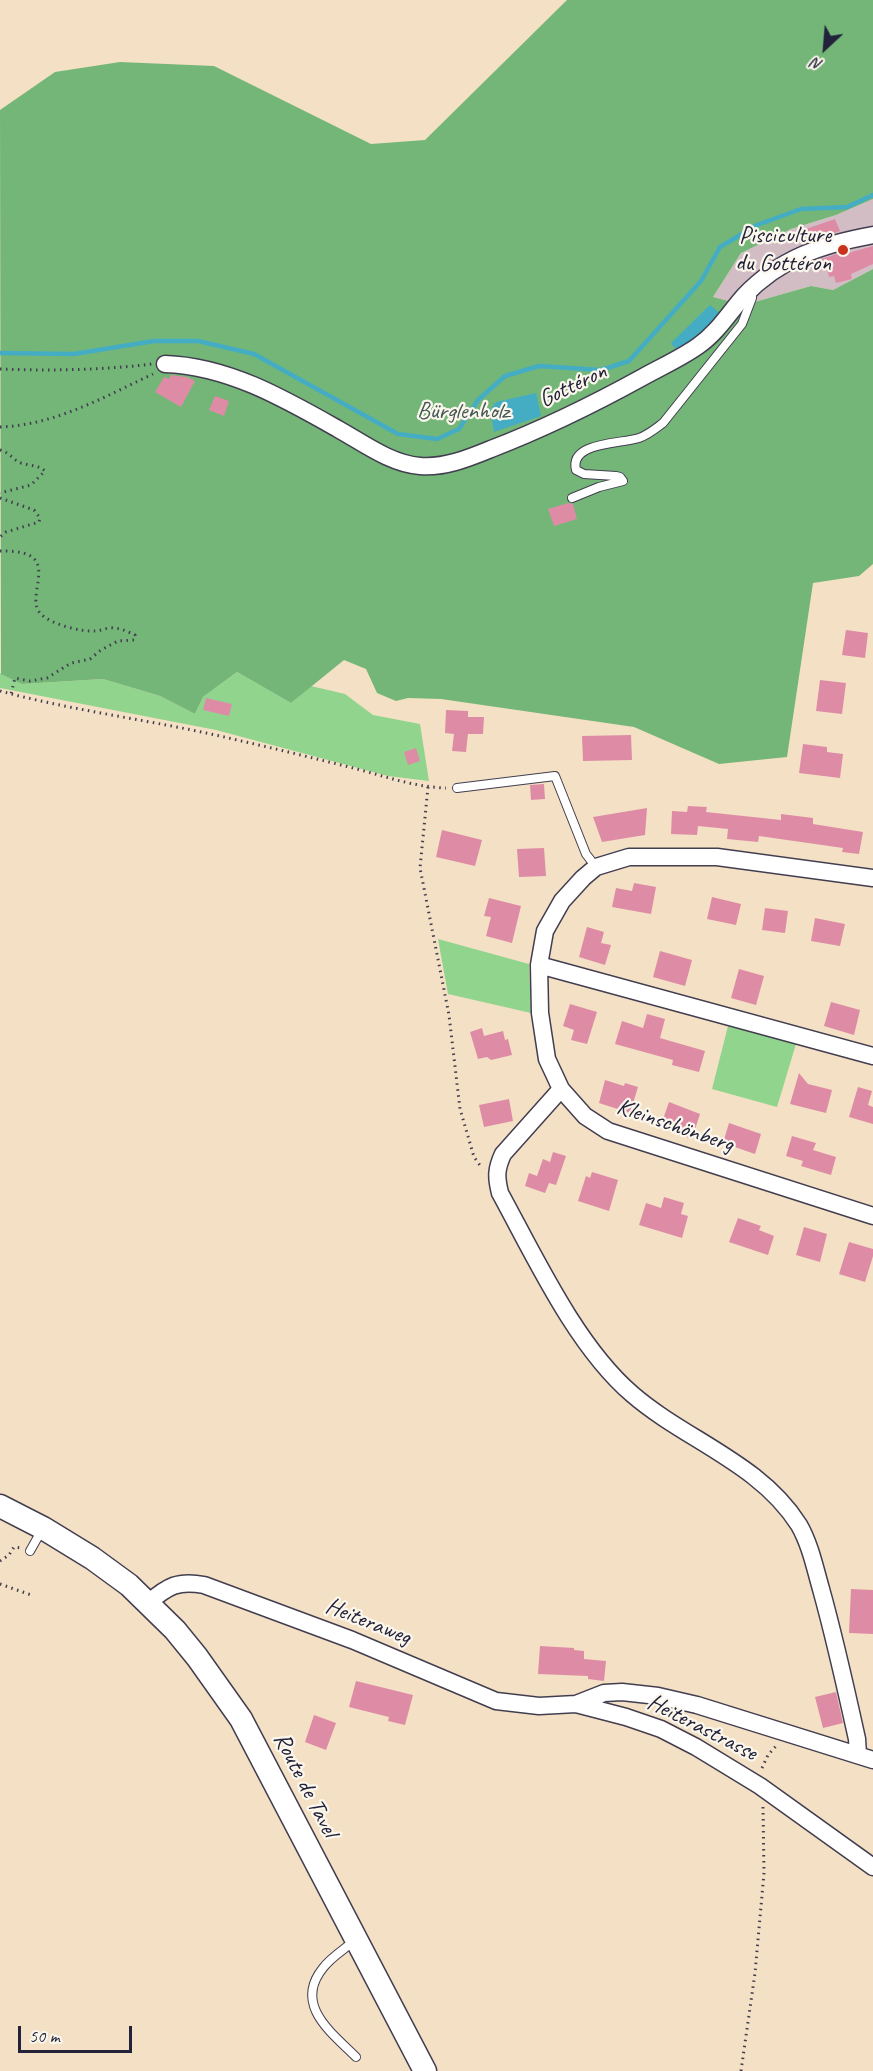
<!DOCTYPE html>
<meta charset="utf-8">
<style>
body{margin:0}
#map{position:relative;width:873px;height:2071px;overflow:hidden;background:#f4e0c4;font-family:Caveat,sans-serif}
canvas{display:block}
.north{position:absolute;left:795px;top:18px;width:60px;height:60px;-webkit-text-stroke:4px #fbf7ec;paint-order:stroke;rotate:206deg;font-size:16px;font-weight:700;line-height:24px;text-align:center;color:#22223b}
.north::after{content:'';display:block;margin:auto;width:21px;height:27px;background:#22223b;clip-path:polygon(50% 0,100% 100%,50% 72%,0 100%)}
.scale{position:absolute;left:18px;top:2026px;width:114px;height:27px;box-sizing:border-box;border:3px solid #22223b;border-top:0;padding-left:8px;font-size:18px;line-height:21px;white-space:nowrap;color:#22223b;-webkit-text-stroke:4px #fbf7ec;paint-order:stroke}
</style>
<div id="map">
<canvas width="873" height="2071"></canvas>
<div class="north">N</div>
<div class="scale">50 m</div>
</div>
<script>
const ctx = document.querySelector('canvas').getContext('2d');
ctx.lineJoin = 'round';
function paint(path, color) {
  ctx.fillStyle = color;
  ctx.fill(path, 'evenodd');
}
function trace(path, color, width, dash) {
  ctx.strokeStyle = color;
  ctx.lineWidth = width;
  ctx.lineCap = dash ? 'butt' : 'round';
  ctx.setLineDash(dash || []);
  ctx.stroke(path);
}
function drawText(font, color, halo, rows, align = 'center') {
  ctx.font = font + ' Caveat,sans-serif';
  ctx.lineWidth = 4.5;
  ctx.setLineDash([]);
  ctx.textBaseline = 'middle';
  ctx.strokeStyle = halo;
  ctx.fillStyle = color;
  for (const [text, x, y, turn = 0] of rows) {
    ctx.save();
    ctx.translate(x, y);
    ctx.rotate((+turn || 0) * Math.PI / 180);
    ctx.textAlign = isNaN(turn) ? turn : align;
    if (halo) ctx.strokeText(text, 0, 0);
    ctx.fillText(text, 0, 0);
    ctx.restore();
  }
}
paint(new Path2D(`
 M 873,199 L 873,269 L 833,290 L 811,286 L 744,305 L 713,297 L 741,253 L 791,229 L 836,215 Z`), '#d2bdc5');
paint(new Path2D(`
 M 237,672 L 291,703 L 311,686 L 345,694 L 373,715 L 420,724 L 429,781 L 388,776 L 216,730 L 0,688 L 0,673 L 22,684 L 103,679 L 160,696 L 195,714 L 203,697 Z
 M 438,939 L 529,964 L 531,1013 L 448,994 Z
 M 728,1026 L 796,1044 L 777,1107 L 712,1089 Z`), '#91d48d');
paint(new Path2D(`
 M 567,0 L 873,0 L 873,199 L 836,215 L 791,229 L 741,253 L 713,297 L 744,305 L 811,286 L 833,290 L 873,269 L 873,564 L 859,576 L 813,583 L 787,757 L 719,764 L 634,727 L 441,699 L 408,698 L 396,701 L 377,693 L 366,669 L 344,660 L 291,703 L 237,672 L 203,697 L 195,714 L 160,696 L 103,679 L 22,684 L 1,674 L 0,110 L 55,72 L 120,62 L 214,66 L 371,144 L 425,140 Z`), '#74b678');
paint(new Path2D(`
 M 710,305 L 721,314 L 678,352 L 671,343 Z
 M 536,393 L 541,416 L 494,432 L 490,410 L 496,402 Z`), '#44adc4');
trace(new Path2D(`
 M 0,353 L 74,354 L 154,341 L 198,341 L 254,354 L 398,434 L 437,439 L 459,429 L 478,400 L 505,376 L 539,366 L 601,370 L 629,361 L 701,281 L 720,247 L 757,225 L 801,209 L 847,207 L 873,195`), '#44adc4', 4.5);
paint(new Path2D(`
 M 835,219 L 840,231 L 804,243 L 800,231 Z
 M 873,246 L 873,264 L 851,274 L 852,279 L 836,283 L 834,276 L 829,277 L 827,268 L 818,271 L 815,261 L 840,253 L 847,251 L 848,253 Z
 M 171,375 L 187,377 L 195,381 L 181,407 L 155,392 L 164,377 L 169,379 Z
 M 215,396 L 229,401 L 224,416 L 209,410 Z
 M 568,503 L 573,504 L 577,519 L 554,526 L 548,509 Z
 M 846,630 L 868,633 L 865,658 L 842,655 Z
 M 820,680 L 846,683 L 842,714 L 816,711 Z
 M 206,698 L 232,704 L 229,716 L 203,710 Z
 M 446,710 L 468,711 L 468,717 L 484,717 L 483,734 L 468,734 L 466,752 L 452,751 L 454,734 L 445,733 Z
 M 631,735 L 632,760 L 583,761 L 582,736 Z
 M 803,744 L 827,747 L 827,752 L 843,754 L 840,778 L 799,773 Z
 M 416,748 L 420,761 L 408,765 L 404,752 Z
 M 544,784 L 545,799 L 531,800 L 530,785 Z
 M 688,806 L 707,807 L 706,812 L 781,820 L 781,814 L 813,818 L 813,824 L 863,832 L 859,854 L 842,852 L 843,848 L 759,836 L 758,842 L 727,839 L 728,829 L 698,826 L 697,835 L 671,834 L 672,811 L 687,812 Z
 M 647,808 L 645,835 L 602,842 L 593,817 Z
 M 442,830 L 482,840 L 475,866 L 436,857 Z
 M 544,848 L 546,876 L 519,877 L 517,849 Z
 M 634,883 L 656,887 L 651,914 L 612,907 L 616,888 L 632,891 Z
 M 712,897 L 741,904 L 736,925 L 707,919 Z
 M 489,898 L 521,906 L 512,943 L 486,936 L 491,917 L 484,916 Z
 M 765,908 L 788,911 L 785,933 L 762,930 Z
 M 815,918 L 845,924 L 840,946 L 811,941 Z
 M 587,927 L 604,932 L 601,943 L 611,945 L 605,965 L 579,957 Z
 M 660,951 L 692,960 L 685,986 L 653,977 Z
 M 739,969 L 764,976 L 756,1005 L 731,998 Z
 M 831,1002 L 860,1010 L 854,1035 L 824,1026 Z
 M 570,1004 L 597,1012 L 587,1044 L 571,1040 L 574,1030 L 563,1026 Z
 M 647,1014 L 665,1019 L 660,1038 L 705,1051 L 699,1072 L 672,1065 L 673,1060 L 615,1044 L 622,1021 L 643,1028 Z
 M 482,1028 L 484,1036 L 503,1031 L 505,1040 L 508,1039 L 512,1055 L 491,1060 L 487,1057 L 478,1059 L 470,1032 Z
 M 799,1073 L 808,1084 L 832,1090 L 826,1113 L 790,1104 Z
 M 605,1080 L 624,1086 L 625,1083 L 638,1087 L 630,1113 L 599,1103 Z
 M 858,1087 L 872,1091 L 868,1105 L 873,1107 L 873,1124 L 849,1117 Z
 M 509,1099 L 513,1121 L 484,1127 L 479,1105 Z
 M 669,1102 L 700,1114 L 692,1139 L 673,1132 L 675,1129 L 661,1125 Z
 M 729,1123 L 761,1134 L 755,1154 L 723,1143 Z
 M 792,1136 L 816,1143 L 813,1150 L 836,1157 L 831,1175 L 801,1166 L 803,1161 L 786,1156 Z
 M 553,1152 L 566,1156 L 556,1185 L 549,1183 L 545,1193 L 525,1186 L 529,1173 L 537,1176 L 543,1159 L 550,1162 Z
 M 592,1172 L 618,1180 L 609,1211 L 578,1201 L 586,1176 L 590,1178 Z
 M 664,1197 L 684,1203 L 681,1214 L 688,1216 L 682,1238 L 639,1225 L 646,1203 L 661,1208 Z
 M 738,1218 L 761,1226 L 759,1230 L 774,1236 L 768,1255 L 729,1242 Z
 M 804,1227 L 827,1234 L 820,1262 L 796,1255 Z
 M 849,1242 L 873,1249 L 873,1256 L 865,1282 L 839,1274 Z
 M 851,1589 L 873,1590 L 873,1634 L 849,1633 Z
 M 540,1646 L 574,1648 L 574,1650 L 584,1651 L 584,1659 L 606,1661 L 604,1681 L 588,1679 L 588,1676 L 538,1674 Z
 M 356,1681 L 413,1695 L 405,1725 L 388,1721 L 389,1717 L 349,1707 Z
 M 836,1692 L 843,1723 L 823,1728 L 815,1697 Z
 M 314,1715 L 336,1723 L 326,1750 L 305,1742 Z`), '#de8ca6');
const lane = new Path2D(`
 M 572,498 L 599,487 L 623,481 L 620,477 L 616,476 L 584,474 L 576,470 C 569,442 620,444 639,438 C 648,435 655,429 663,423 L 742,324 L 752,298 L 752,292
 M 457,788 L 555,776 L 586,854 L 596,867
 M 30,1551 L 43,1528
 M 355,1940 C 345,1949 331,1957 323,1968 C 293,2005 332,2033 356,2057`);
const street = new Path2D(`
 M 165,364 C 228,366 285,399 338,429 C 363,443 391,464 420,466 C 445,468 469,458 491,449 C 543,429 594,404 643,377 C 661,367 681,358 698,346 C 717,333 729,313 744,296 C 780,258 823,244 873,235
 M 873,878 L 717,857 L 629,857 L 596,867 L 583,878 L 562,901 L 545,931 L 539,965 L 540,1013 L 547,1059 L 561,1089 L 585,1116 L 608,1131 L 873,1216
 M 539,965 L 873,1056
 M 561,1089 L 503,1154 C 496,1169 496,1177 500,1193 C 535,1257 576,1346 632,1394 C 685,1440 760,1463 799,1525 C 810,1544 815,1568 821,1589 C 835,1639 846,1689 857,1739 L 858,1755
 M 148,1603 C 168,1586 178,1580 204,1585 L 352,1640 L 496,1701 L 539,1706 L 576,1704 L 626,1717 L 661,1729 L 696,1747 L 760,1786 L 873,1867
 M 576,1704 L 604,1693 L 622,1692 L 658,1696 L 697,1705 L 873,1760`);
const secondary = new Path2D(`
 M 0,1506 L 43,1528 L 92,1558 L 129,1585 L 175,1630 L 197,1657 L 241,1719 L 425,2071`);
trace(lane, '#423e50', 10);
trace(street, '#423e50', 19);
trace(secondary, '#423e50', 25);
trace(new Path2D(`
 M 0,369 C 50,371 102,370 152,364
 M 0,427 C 55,425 104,397 153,374
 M 0,450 C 9,452 13,460 21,463 C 30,466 39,465 45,471 L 31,485 L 0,493
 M 0,498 L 34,510 L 40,518 L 39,522 L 6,532 L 0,537
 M 0,551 C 7,551 16,551 23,553 C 55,561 26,597 40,613 C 49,624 81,632 95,631 C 101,631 107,627 113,628 C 121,628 128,632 135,635 L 134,640 L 118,641 L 101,650 L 90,659 L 71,663 L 47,678 L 30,681 L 15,678 L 11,694
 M 0,691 C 78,712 159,721 237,740 C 277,749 317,759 357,769 C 387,777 415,787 446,788
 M 428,787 L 420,868 L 449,1015 L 460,1109 L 474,1157 L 482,1168
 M 0,1561 L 9,1555 L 14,1547 L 21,1548
 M 0,1584 L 34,1596
 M 762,1768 L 768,1755 L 776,1746
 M 741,2071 L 755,1973 L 764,1873 L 763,1807`), '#423e50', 3, [1.5, 4.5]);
trace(lane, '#fff', 8);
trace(street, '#fff', 16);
trace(secondary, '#fff', 22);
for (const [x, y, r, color] of [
 [843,250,6,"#c8321e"]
]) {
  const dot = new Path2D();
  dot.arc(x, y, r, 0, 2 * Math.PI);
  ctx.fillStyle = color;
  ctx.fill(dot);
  trace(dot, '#fbf7ec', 2);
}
drawText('24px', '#22223b', '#fbf7ec', [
 ["Pisciculture",831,236],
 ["du Gottéron",831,264]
], 'right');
drawText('24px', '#22223b', '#fbf7ec', [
 ["Gottéron",573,386,-26],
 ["Kleinschönberg",675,1126,19],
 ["Heiteraweg",368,1622,22],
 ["Heiterastrasse",702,1728,27],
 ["Route de Tavel",305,1785,63]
]);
drawText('24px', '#435754', '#fbf7ec', [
 ["Bürglenholz",463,412]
]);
</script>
